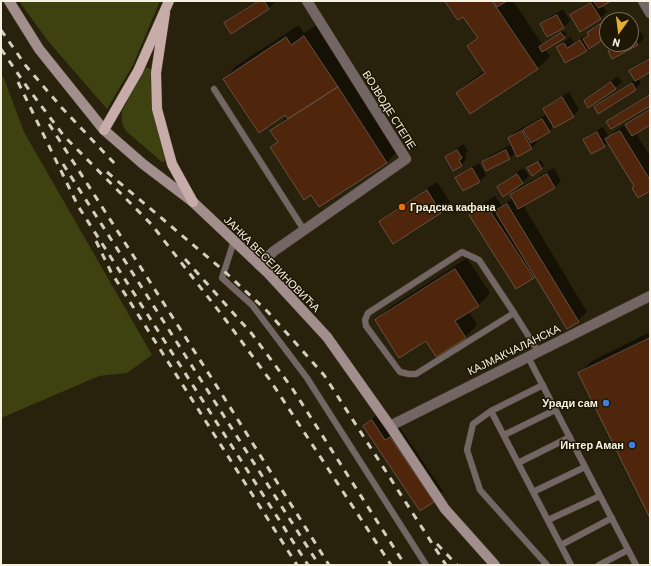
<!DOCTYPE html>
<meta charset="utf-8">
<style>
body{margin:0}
#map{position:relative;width:651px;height:566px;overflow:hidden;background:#28210b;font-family:Barlow,sans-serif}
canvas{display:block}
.frame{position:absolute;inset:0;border:2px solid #f5f1e3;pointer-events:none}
.north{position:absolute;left:599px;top:12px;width:40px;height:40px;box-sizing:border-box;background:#1e1703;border:1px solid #746e5d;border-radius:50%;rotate:194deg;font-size:11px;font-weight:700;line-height:16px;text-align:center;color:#f5f1e3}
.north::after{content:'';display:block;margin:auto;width:14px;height:18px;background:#e4ae35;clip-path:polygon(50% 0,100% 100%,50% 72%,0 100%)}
</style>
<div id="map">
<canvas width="651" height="566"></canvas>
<div class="frame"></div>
<div class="north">N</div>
</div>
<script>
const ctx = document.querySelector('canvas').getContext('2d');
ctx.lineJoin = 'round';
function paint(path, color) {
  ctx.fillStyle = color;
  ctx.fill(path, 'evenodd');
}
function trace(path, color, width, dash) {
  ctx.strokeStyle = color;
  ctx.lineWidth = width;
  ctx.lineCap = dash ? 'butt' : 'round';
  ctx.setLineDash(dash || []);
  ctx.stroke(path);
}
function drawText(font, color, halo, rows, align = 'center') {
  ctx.font = font + ' Barlow,sans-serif';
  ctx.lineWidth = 3;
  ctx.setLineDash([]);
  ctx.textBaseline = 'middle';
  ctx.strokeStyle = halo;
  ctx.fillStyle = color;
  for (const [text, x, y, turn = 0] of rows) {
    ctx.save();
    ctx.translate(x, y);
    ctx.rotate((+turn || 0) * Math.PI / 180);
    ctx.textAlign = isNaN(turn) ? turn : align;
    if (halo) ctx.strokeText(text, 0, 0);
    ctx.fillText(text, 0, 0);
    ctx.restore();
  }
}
paint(new Path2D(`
 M 19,1 L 160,1 L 133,65 L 107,109 L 48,41 Z
 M 145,67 L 151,69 C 149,102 157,129 167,160 L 162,162 L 127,132 C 122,125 121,120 122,111 Z
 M 3,76 L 24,132 L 152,355 L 127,373 L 99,376 L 1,418 L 1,78 Z`), '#3e4210');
paint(new Path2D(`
 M 257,1 L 274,1 L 275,2 L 269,8 L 231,32 L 225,23 L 232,17 Z
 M 446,1 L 513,1 L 542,44 L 564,31 L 567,34 L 545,49 L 550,56 L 538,68 L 471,113 L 457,93 L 470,81 L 485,70 L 468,46 L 478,37 L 463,15 Z
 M 592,1 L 609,1 L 602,5 L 607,12 L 600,18 L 572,16 L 578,9 Z
 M 563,9 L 570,21 L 564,27 L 541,24 L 548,18 Z
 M 613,15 L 616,20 L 607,20 L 607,36 L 586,50 L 558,47 L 564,41 L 571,37 L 573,42 L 587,35 L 587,36 L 595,27 Z
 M 299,25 L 304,33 L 317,25 L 399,150 L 387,162 L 319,205 L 312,194 L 271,147 L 278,141 L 272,131 L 287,117 L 285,114 L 224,79 L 236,66 Z
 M 640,31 L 644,38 L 638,45 L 609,51 L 616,44 L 631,44 L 631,36 Z
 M 650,57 L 650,71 L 638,78 L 641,83 L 635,89 L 595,107 L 601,101 L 635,79 L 630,71 L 637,65 Z
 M 618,76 L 622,82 L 615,88 L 589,106 L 585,101 L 591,95 Z
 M 569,92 L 579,110 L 573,116 L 554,126 L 549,131 L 535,139 L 537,142 L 531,149 L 516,152 L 510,158 L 487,170 L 483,162 L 489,156 L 512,144 L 509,138 L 515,132 L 547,114 L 544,109 L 550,103 Z
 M 650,94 L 650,105 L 607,122 L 614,116 Z
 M 650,109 L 650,124 L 635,132 L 650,156 L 650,190 L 635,186 L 608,142 L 604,146 L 584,140 L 590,134 L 603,127 L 609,137 L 616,130 Z
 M 463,144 L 468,151 L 465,154 L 467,159 L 461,165 L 446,157 L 452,151 Z
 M 541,160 L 544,166 L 542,168 L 528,168 Z
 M 479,163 L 486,175 L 480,181 L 464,190 L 457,178 L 463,172 Z
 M 523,168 L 529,176 L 523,182 L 503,195 L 498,187 L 504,181 Z
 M 554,168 L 561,181 L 555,187 L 523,205 L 587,312 L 578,321 L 535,275 L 533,278 L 470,216 L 479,206 L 495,196 L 502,206 L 513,198 L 511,195 L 517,189 Z
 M 437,182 L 450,202 L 440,212 L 394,243 L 380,222 L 390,213 Z
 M 467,258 L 490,293 L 478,306 L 469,312 L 477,325 L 465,337 L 426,339 L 377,320 L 389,308 Z
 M 650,332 L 650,517 L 579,373 L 592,361 Z
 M 381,411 L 395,431 L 400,428 L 443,491 L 433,501 L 420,510 L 364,426 Z`), '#0007');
const building = new Path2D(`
 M 259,1 L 264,1 L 269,9 L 231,34 L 224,23 Z
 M 445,1 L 492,1 L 538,69 L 470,114 L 456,93 L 485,73 L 467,46 L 478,38 L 463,17 L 458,20 Z
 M 494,1 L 507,1 L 497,7 Z
 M 594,1 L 611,1 L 599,8 Z
 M 591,3 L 601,19 L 580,32 L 570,15 Z
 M 557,15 L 564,28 L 547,37 L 540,24 Z
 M 607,20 L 607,37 L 589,49 L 583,39 L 589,35 L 587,33 Z
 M 561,33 L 565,38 L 542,52 L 539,47 Z
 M 304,36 L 338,87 L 288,119 L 285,115 L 259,133 L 223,79 L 286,37 L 291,45 Z
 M 634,37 L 638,45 L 612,59 L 608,51 L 620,44 L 631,44 L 631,38 Z
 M 580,40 L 587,51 L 565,63 L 556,47 L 564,43 L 567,48 Z
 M 650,59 L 650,72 L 635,81 L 629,71 Z
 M 611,82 L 616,89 L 588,108 L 584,101 Z
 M 632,83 L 636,90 L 598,114 L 594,107 Z
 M 338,87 L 387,163 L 319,207 L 311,195 L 304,200 L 270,147 L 278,142 L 270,131 Z
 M 650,95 L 650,106 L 611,129 L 606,122 Z
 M 562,97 L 574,117 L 554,128 L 543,109 Z
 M 650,110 L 650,125 L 632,136 L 625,125 Z
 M 542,119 L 550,132 L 531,143 L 523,130 Z
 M 522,131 L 532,149 L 517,157 L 508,138 Z
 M 620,131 L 650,180 L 650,191 L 638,198 L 632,188 L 634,186 L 605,139 Z
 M 597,132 L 605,147 L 591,154 L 583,140 Z
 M 457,150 L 462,158 L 459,160 L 462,166 L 453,171 L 445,157 Z
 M 506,150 L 510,159 L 486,171 L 482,162 Z
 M 538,162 L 542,169 L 532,176 L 527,168 Z
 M 472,168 L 480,182 L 463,191 L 455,178 Z
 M 517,174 L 523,183 L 503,197 L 497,187 Z
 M 547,174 L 555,188 L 518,209 L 510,195 Z
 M 427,190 L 441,213 L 393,244 L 379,222 Z
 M 507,204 L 579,322 L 567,329 L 495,211 Z
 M 486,205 L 534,278 L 516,289 L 469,215 Z
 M 455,269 L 479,306 L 455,321 L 466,338 L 436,357 L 426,341 L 399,358 L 375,320 Z
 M 650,338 L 650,518 L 578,373 Z
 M 372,420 L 385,440 L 390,437 L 434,502 L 420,511 L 363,426 Z`);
paint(building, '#4f260c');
trace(building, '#675044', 1);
const service = new Path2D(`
 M 214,89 L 304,230
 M 234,241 L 222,278 L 252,305 L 307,378 L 426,565
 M 514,313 L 479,260 L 462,252 L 368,313 L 365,320 L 366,326 L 400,372 L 409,374 L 416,374 L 514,313 L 538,351
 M 528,357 L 636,565
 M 543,385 L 491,411 L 571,565
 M 491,411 L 473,424 L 467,450 L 480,490 L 547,565
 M 504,435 L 555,410
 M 518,463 L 570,437
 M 533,492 L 585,467
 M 548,520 L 600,496
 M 561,545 L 612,518
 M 599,565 L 628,550`);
const minor = new Path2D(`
 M 643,1 L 650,13
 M 259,265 L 274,251 L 406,159 L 307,1`);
const tertiary = new Path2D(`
 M 390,426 L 650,296`);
const secondary = new Path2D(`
 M 9,1 L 39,49 L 104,130 L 143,164 L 193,202 L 268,273 L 327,337 L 390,426 L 445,509 L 495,565`);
const primary = new Path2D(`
 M 165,13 L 156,73 L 157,109 L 172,164 L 193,202
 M 104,130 L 138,71 L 169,1`);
trace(service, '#453e29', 7);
trace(minor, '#453e29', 11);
trace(tertiary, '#453e29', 11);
trace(secondary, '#453e29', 11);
trace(primary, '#453e29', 11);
trace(service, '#736665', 6);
trace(minor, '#736665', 10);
trace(tertiary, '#736665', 10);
trace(secondary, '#a28e8c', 10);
trace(primary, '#c7acaa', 10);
trace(new Path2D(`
 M 1,30 L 26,66 L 62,108 L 115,164
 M 1,49 L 27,87 L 64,136 L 152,225 L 225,319 L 270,380 L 391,565
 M 18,82 L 78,206 L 308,565
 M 49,124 L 223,396 L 329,565
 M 63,164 L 319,565
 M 107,172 L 224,271 L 268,312 L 324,375 L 446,565
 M 96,241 L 111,272 L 297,565
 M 185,259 L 252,334 L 292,388 L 405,565
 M 437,544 L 457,565`), '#d3cfbf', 3, [7, 7]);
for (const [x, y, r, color] of [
 [402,207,4,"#e8710a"],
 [606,403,4,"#3f7fe0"],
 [632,445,4,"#3f7fe0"]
]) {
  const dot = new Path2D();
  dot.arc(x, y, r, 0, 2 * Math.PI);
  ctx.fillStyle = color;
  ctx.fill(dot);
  trace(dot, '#1e1703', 1.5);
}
drawText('11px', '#f5f1e3', '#1e1703', [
 ["ВОЈВОДЕ СТЕПЕ",389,110,58],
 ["ЈАНКА ВЕСЕЛИНОВИЋА",272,264,45],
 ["КАЈМАКЧАЛАНСКА",514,350,-26]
]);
drawText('bold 11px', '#f5f1e3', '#1e1703', [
 ["Градска кафана",410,207,"left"],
 ["Уради сам",598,403],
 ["Интер Аман",624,445]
], 'right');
</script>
